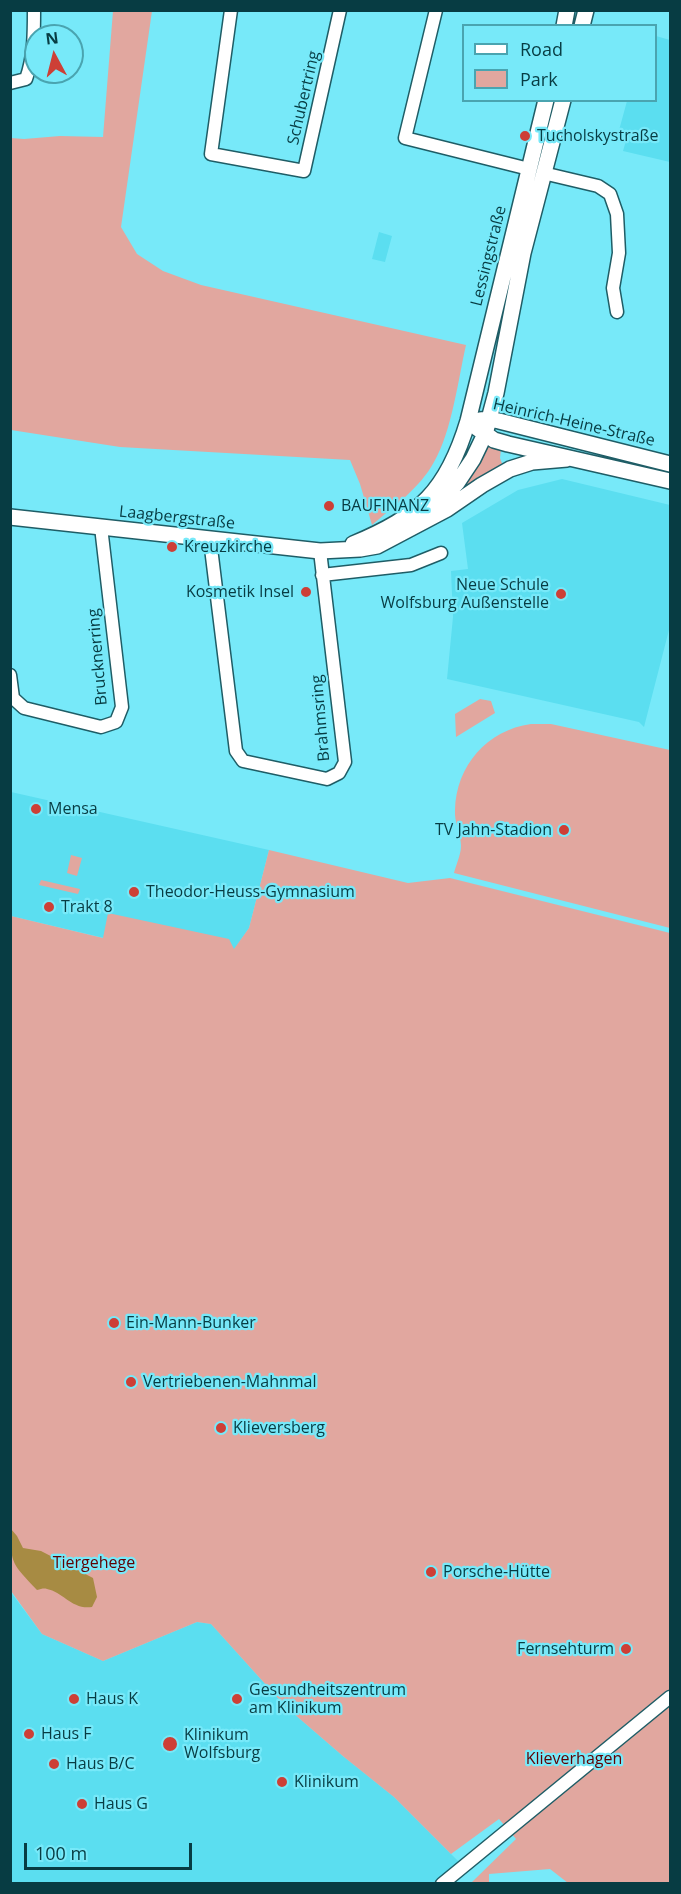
<!DOCTYPE html>
<meta charset="utf-8">
<style>
body{margin:0}
#map{position:relative;width:681px;height:1894px;overflow:hidden;background:#77e9f9;font-family:"Open Sans",sans-serif}
canvas{display:block}
.frame{position:absolute;inset:0;border:12px solid #073c43;pointer-events:none}
.legend{position:absolute;left:462px;top:24px;width:195px;height:78px;box-sizing:border-box;background:#77e9f9;border:2px solid #4aa4b0;margin:0;padding:8px 10px;list-style:none;font-size:18px;color:#073c43}
.legend li{display:flex;align-items:center;gap:12px;height:30px}
.legend b{width:30px;border:2px solid #4aa4b0}
.north{position:absolute;left:24px;top:24px;width:60px;height:60px;box-sizing:border-box;background:#77e9f9;border:2px solid #4aa4b0;border-radius:50%;rotate:353deg;font-size:16px;font-weight:700;line-height:24px;text-align:center;color:#073c43}
.north::after{content:'';display:block;margin:auto;width:21px;height:27px;background:#cd3f36;clip-path:polygon(50% 0,100% 100%,50% 72%,0 100%)}
.scale{position:absolute;left:24px;top:1843px;width:168px;height:27px;box-sizing:border-box;border:3px solid #073c43;border-top:0;padding-left:8px;font-size:18px;line-height:21px;white-space:nowrap;color:#073c43;-webkit-text-stroke:4px #77e9f9;paint-order:stroke}
</style>
<div id="map">
<canvas width="681" height="1894"></canvas>
<div class="frame"></div>
<ul class="legend">
<li><b style="height:8px;background:#fff"></b>Road</li>
<li><b style="height:16px;background:#e1a79f"></b>Park</li>
</ul>
<div class="north">N</div>
<div class="scale">100 m</div>
</div>
<script>
const ctx = document.querySelector('canvas').getContext('2d');
ctx.lineJoin = 'round';
function paint(path, color) {
  ctx.fillStyle = color;
  ctx.fill(path, 'evenodd');
}
function trace(path, color, width, dash) {
  ctx.strokeStyle = color;
  ctx.lineWidth = width;
  ctx.lineCap = dash ? 'butt' : 'round';
  ctx.setLineDash(dash || []);
  ctx.stroke(path);
}
function drawText(font, color, halo, rows, align = 'center') {
  ctx.font = font + ' "Open Sans",sans-serif';
  ctx.lineWidth = 4.5;
  ctx.setLineDash([]);
  ctx.textBaseline = 'middle';
  ctx.strokeStyle = halo;
  ctx.fillStyle = color;
  for (const [text, x, y, turn = 0] of rows) {
    ctx.save();
    ctx.translate(x, y);
    ctx.rotate((+turn || 0) * Math.PI / 180);
    ctx.textAlign = isNaN(turn) ? turn : align;
    if (halo) ctx.strokeText(text, 0, 0);
    ctx.fillText(text, 0, 0);
    ctx.restore();
  }
}
paint(new Path2D(`
 M 656,36 L 670,40 L 670,162 L 623,151 L 627,137 L 618,134 L 627,101 L 656,100 Z
 M 379,232 L 392,236 L 385,262 L 372,259 Z
 M 562,479 L 670,505 L 670,626 L 644,727 L 639,722 L 447,679 L 453,617 L 451,571 L 468,569 L 462,523 L 518,490 Z
 M 11,792 L 269,850 L 249,928 L 234,950 L 176,955 L 11,916 Z
 M 10,1591 L 42,1634 L 103,1661 L 197,1622 L 211,1624 L 286,1707 L 344,1757 L 394,1797 L 460,1863 L 432,1883 L 11,1883 Z`), '#5bdef0');
paint(new Path2D(`
 M 113,11 L 152,11 L 121,227 L 137,254 L 163,271 L 201,285 L 466,345 C 458,380 452,431 434,462 C 420,488 394,506 372,525 L 360,484 L 350,460 L 120,447 L 11,430 L 11,138 L 24,139 L 60,136 L 103,137 Z
 M 519,438 L 581,453 L 640,462 L 670,470 L 670,475 L 518,441 Z
 M 487,445 L 501,449 L 500,458 L 503,466 L 462,491 L 460,489 Z
 M 480,699 L 491,701 L 495,713 L 456,737 L 455,714 Z
 M 531,724 L 551,724 L 670,750 L 670,928 L 454,873 C 456,865 461,854 461,846 C 461,834 454,822 455,810 C 456,766 487,730 531,724 Z
 M 269,850 L 408,883 L 450,878 L 670,933 L 670,1883 L 568,1883 L 550,1869 L 489,1874 L 489,1883 L 471,1883 L 516,1839 L 499,1819 L 451,1854 L 394,1797 L 344,1757 L 286,1707 L 211,1624 L 197,1622 L 103,1661 L 42,1634 L 11,1591 L 11,916 L 103,938 L 108,913 L 229,939 L 234,949 L 249,928 Z
 M 71,855 L 82,858 L 77,876 L 67,873 Z
 M 41,880 L 80,889 L 78,894 L 39,885 Z`), '#e1a79f');
paint(new Path2D(`
 M 11,1529 L 17,1536 L 23,1548 L 41,1551 L 93,1578 L 97,1597 L 92,1607 C 72,1610 63,1592 47,1589 C 44,1588 41,1589 37,1590 C 13,1564 10,1565 11,1529 Z`), '#a78b43');
const minor = new Path2D(`
 M 231,10 L 211,154 L 304,171 L 340,10
 M 436,10 L 405,138 L 529,169
 M 10,83 L 26,79 C 34,57 34,34 34,10
 M 543,173 L 598,186 L 610,194 L 617,214 L 619,253 L 613,288 L 617,312
 M 210,540 L 236,751 L 243,761 L 327,779 L 339,773 L 345,762 L 320,551
 M 322,575 L 411,565 L 441,553
 M 10,675 L 13,698 L 24,708 L 101,727 L 116,722 L 122,707 L 101,527
 M 442,1884 L 670,1697`);
const tertiary = new Path2D(`
 M 564,26 L 567,10
 M 582,26 L 586,10
 M 480,420 L 489,419 L 499,421 L 670,464
 M 477,428 L 494,440 L 508,444 L 670,481
 M 427,514 L 457,483 L 473,459 L 485,434 L 496,393 L 523,253 L 563,100
 M 10,517 L 320,551 L 360,549 L 377,546 L 447,509 L 482,485 L 510,469 L 532,462 L 567,459
 M 353,544 C 420,516 447,491 468,421 L 546,100`);
trace(minor, '#1f5d66', 15);
trace(tertiary, '#1f5d66', 18);
trace(minor, '#fff', 12);
trace(tertiary, '#fff', 15);
for (const [x, y, r, color] of [
 [525,136,6,"#cd3f36"],
 [329,506,6,"#cd3f36"],
 [172,547,6,"#cd3f36"],
 [306,592,6,"#cd3f36"],
 [561,594,6,"#cd3f36"],
 [36,809,6,"#cd3f36"],
 [564,830,6,"#cd3f36"],
 [134,892,6,"#cd3f36"],
 [49,907,6,"#cd3f36"],
 [114,1323,6,"#cd3f36"],
 [131,1382,6,"#cd3f36"],
 [221,1428,6,"#cd3f36"],
 [431,1572,6,"#cd3f36"],
 [626,1649,6,"#cd3f36"],
 [74,1699,6,"#cd3f36"],
 [237,1699,6,"#cd3f36"],
 [29,1734,6,"#cd3f36"],
 [170,1744,8,"#cd3f36"],
 [54,1764,6,"#cd3f36"],
 [282,1782,6,"#cd3f36"],
 [82,1804,6,"#cd3f36"]
]) {
  const dot = new Path2D();
  dot.arc(x, y, r, 0, 2 * Math.PI);
  ctx.fillStyle = color;
  ctx.fill(dot);
  trace(dot, '#77e9f9', 2);
}
drawText('16px', '#073c43', '#77e9f9', [
 ["Schubertring",304,98,-77],
 ["Lessingstraße",489,256,-76],
 ["Heinrich-Heine-Straße",574,423,13],
 ["Laagbergstraße",177,518,6],
 ["Brucknerring",98,657,-95],
 ["Brahmsring",321,718,-95]
]);
drawText('16px', '#073c43', '#77e9f9', [
 ["Tucholskystraße",537,136],
 ["BAUFINANZ",341,506],
 ["Kreuzkirche",184,547],
 ["Neue Schule",549,585,"right"],
 ["Wolfsburg Außenstelle",549,603,"right"],
 ["Kosmetik Insel",294,592,"right"],
 ["Mensa",48,809],
 ["TV Jahn-Stadion",552,830,"right"],
 ["Theodor-Heuss-Gymnasium",146,892],
 ["Trakt 8",61,907],
 ["Ein-Mann-Bunker",126,1323],
 ["Vertriebenen-Mahnmal",143,1382],
 ["Klieversberg",233,1428],
 ["Porsche-Hütte",443,1572],
 ["Fernsehturm",614,1649,"right"],
 ["Gesundheitszentrum",249,1690],
 ["am Klinikum",249,1708],
 ["Haus K",86,1699],
 ["Haus F",41,1734],
 ["Klinikum",184,1735],
 ["Wolfsburg",184,1753],
 ["Haus B/C",66,1764],
 ["Klinikum",294,1782],
 ["Haus G",94,1804]
], 'left');
drawText('16px', '#600002', '#77e9f9', [
 ["Tiergehege",94,1563],
 ["Klieverhagen",574,1759]
]);
</script>
